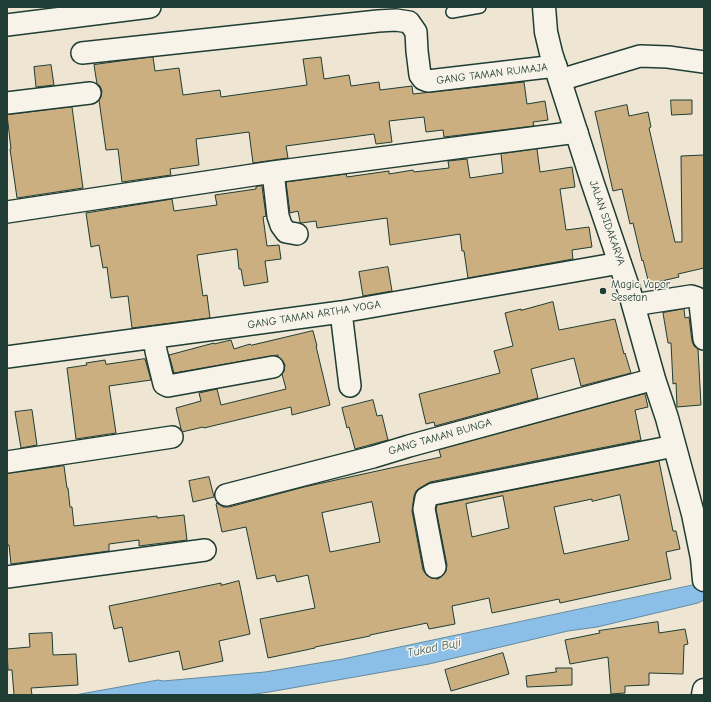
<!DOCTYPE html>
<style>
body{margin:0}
#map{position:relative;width:711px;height:702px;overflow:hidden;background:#eee5d3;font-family:"Comic Neue",sans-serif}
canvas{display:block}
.frame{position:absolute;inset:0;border:8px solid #1f3d34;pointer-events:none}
</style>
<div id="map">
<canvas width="711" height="702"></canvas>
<div class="frame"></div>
</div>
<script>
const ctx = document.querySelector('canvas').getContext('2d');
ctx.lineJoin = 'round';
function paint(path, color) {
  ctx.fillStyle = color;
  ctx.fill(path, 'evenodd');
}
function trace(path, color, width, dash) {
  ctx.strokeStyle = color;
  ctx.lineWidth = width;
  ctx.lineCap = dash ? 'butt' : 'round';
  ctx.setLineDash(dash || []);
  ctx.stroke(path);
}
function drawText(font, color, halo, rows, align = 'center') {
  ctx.font = font + ' "Comic Neue",sans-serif';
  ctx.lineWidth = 3;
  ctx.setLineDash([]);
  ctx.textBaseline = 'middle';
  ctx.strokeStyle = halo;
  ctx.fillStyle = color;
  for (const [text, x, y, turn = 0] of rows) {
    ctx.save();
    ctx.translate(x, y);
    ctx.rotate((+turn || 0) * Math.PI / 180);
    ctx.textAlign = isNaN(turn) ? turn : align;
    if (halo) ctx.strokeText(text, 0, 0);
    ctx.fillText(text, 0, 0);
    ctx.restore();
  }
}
const water = new Path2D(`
 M 704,583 L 704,600 L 698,603 L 597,627 L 568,631 L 429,664 L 269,692 L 248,695 L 75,695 L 158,680 L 163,681 L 265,672 L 343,659 Z`);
paint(water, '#8bbfe8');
trace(water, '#608ba0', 1);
const building = new Path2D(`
 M 153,57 L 155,71 L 179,68 L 183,95 L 220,90 L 221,97 L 307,85 L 303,59 L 321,57 L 324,79 L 349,75 L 351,86 L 379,82 L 380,90 L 412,86 L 413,94 L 524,82 L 527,104 L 545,101 L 548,120 L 533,122 L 534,126 L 444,137 L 443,130 L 426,132 L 424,117 L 389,121 L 392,142 L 376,144 L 374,134 L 286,146 L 288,158 L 253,163 L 249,132 L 196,139 L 199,165 L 170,169 L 171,175 L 122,182 L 118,149 L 106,150 L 99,100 L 101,97 L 102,91 L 100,86 L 97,84 L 94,65 Z
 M 51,65 L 54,85 L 36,87 L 34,67 Z
 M 671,100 L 692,100 L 692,114 L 672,115 Z
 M 627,105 L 629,116 L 648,112 L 651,127 L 649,128 L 675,242 L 682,242 L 681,156 L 704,155 L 704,268 L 678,274 L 679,277 L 649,284 L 643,260 L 642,261 L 633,223 L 630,224 L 622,189 L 613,191 L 595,112 Z
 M 72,107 L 83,188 L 17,198 L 10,149 L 11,149 L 7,115 Z
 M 537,149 L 540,172 L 572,167 L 575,187 L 560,189 L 566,230 L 589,227 L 592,247 L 572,250 L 573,259 L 468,278 L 464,251 L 462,251 L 460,234 L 390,245 L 387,218 L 317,228 L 316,221 L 301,223 L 300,222 L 298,211 L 290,213 L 286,182 L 346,174 L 347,177 L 389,171 L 389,174 L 413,170 L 414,172 L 449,168 L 448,161 L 467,159 L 470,178 L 503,173 L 501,154 Z
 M 262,186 L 266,216 L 263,217 L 267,246 L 279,245 L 281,259 L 265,261 L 268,282 L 244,286 L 241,269 L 239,269 L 237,249 L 197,255 L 203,296 L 207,295 L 210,318 L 132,328 L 128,296 L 111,298 L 107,267 L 103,268 L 99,245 L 91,247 L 86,213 L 172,199 L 174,211 L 217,205 L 215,195 L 256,189 L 256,187 Z
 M 388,267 L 392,291 L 363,296 L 359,272 Z
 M 553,302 L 559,330 L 615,319 L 624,354 L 625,353 L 631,373 L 581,386 L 574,358 L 531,369 L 538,398 L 435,426 L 434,422 L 426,424 L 419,394 L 500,373 L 494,351 L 513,346 L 505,313 L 521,309 L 521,310 Z
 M 684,309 L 685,318 L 689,317 L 692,341 L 694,346 L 698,349 L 701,405 L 677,407 L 676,383 L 673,384 L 671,343 L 668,343 L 663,313 Z
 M 313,331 L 317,346 L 316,346 L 330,405 L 292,415 L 291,407 L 204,428 L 203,427 L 182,432 L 181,429 L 176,408 L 201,401 L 199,393 L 217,389 L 221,405 L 286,389 L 282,374 L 284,371 L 285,365 L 282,360 L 278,356 L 278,355 L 174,373 L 169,355 L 214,343 L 214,344 L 231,340 L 234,349 L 250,344 L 251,345 Z
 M 145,359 L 151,380 L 109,386 L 116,433 L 76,439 L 67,368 L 87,365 L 86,363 L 105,360 L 106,364 Z
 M 645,394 L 648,407 L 635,410 L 641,440 L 430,482 L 420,488 L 416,491 L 414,496 L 412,511 L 423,570 L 426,574 L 431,578 L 438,579 L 442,576 L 446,571 L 447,565 L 436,509 L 437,505 L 659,461 L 673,531 L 676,531 L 680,549 L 666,552 L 671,579 L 560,603 L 559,599 L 492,613 L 489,598 L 452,606 L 455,624 L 429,629 L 427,623 L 370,635 L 370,636 L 315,647 L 315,648 L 268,658 L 260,619 L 315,608 L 308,575 L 277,582 L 275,575 L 257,579 L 246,527 L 222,532 L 216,504 L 217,503 L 223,507 L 229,507 L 304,487 L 441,457 L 439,450 ZM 620,495 L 629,540 L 564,554 L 554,507 L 592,499 L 592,501 ZM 503,496 L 509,528 L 472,537 L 466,504 ZM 372,502 L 380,542 L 330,552 L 322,513 Z
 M 373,400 L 377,416 L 382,415 L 388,440 L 355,449 L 349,427 L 347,428 L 342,408 Z
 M 32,410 L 37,445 L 21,448 L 15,412 Z
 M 64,466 L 67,488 L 68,488 L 70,507 L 72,507 L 74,526 L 157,516 L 157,518 L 184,515 L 187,540 L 139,546 L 139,540 L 109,544 L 109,551 L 11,564 L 9,545 L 7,545 L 7,474 Z
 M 209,477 L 214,497 L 193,502 L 189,481 Z
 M 239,581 L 250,634 L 219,641 L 223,661 L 183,670 L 179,651 L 129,662 L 122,627 L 114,629 L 109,606 L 221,583 L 221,585 Z
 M 658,622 L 659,633 L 685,629 L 688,644 L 684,645 L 683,674 L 649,673 L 649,685 L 625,686 L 625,693 L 611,694 L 608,657 L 570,664 L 565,640 L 600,633 L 599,631 Z
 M 52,633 L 53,655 L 76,654 L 78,685 L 31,688 L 32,695 L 14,695 L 12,670 L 8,670 L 7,649 L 30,647 L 29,634 Z
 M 503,653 L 509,674 L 451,691 L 445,670 Z
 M 556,668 L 572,668 L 572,685 L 527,687 L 526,676 L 556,672 Z`);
paint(building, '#cbaf81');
trace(building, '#1f3d34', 1);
const service = new Path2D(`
 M 452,12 L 480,7`);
const minor = new Path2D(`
 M 7,25 L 150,7
 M 82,53 L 378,21 L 396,20 L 409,22 L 416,32 L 417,51 L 420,75 L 423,79 L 428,81 L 556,66
 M 560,80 L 640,56 L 668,57 L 704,62
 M 7,103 L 90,93
 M 273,172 L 278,216 L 281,225 L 286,232 L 297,234
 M 7,212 L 273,172 L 577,132
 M 633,305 L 691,296 L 697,298 L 700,304 L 704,339
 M 341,312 L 350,386
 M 154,337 L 156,351 L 164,384 L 168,386 L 273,367
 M 7,357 L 341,312 L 620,263
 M 7,462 L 172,437
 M 226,495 L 373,457 L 409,446 L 654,379
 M 435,567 L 424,509 L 426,498 L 433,494 L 674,446
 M 7,577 L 205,550`);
const tertiary = new Path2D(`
 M 544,7 L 546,32 L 551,53 L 593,184 L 629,290 L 654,379 L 667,418 L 693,514 L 702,558 L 704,580
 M 703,695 L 704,690`);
trace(service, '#1f3d34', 14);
trace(minor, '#1f3d34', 24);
trace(tertiary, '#1f3d34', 25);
trace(service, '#f7f3e8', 11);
trace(minor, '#f7f3e8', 21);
trace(tertiary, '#f7f3e8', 22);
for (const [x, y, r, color] of [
 [603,291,4,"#1f3d34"]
]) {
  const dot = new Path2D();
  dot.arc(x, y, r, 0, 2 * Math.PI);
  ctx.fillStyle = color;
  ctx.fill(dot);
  trace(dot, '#f7f3e8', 1.5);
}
drawText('11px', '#1f3d34', '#f7f3e8', [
 ["GANG TAMAN RUMAJA",492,74,-7],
 ["JALAN SIDAKARYA",607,223,71],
 ["GANG TAMAN ARTHA YOGA",314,315,-9],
 ["GANG TAMAN BUNGA",440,437,-16]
]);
drawText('11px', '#1f3d34', '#f7f3e8', [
 ["Magic Vapor",611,285],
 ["Sesetan",611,298]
], 'left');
drawText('italic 12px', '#355758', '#f7f3e8', [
 ["Tukad Buji",434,648,-12]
]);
</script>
